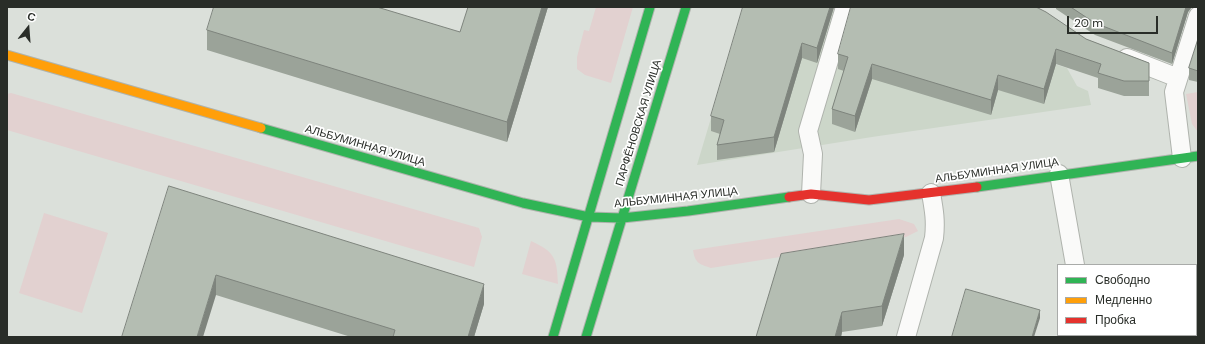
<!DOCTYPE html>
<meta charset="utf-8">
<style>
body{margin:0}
#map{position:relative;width:1205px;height:344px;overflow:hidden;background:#dbe0da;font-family:"DM Sans",sans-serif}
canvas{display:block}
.frame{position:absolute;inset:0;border:8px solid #292d28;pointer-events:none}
.legend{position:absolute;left:1057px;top:264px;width:140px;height:72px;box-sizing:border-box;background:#fff;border:1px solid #a9aba9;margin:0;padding:5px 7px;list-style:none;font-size:12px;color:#292d28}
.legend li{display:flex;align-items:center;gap:8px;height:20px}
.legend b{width:20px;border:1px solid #a9aba9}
.north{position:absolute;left:8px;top:8px;width:40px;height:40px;-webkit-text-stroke:3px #fff;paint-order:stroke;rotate:17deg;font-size:11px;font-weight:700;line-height:16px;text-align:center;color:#292d28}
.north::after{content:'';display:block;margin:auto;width:14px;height:18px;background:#292d28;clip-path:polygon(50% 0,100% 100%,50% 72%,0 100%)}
.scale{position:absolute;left:1067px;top:16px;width:91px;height:18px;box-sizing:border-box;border:2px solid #292d28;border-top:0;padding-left:5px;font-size:12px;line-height:14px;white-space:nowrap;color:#292d28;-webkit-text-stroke:3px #fff;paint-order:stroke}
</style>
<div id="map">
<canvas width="1205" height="344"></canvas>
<div class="frame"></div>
<ul class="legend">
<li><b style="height:5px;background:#30b455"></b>Свободно</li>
<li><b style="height:5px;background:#ff9f0a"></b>Медленно</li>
<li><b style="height:5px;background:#e5322d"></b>Пробка</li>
</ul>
<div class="north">С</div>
<div class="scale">20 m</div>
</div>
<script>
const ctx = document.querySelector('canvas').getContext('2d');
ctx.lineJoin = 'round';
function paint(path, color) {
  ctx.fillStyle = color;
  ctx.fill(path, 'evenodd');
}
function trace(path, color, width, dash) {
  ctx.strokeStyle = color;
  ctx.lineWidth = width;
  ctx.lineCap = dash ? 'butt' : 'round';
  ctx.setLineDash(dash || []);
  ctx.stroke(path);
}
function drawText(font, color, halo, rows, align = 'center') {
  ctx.font = font + ' "DM Sans",sans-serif';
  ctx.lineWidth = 3.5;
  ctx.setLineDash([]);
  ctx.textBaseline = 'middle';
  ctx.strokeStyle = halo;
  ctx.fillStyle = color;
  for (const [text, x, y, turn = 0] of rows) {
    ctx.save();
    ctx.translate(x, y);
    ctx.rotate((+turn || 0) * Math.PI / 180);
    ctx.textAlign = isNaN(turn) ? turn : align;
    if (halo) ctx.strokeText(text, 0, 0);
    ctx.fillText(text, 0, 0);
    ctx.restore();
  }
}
paint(new Path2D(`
 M 744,7 L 865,7 L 949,31 L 1067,68 L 1077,86 L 1088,91 L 1091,105 L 872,137 L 697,165 Z`), '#ccd6c9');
paint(new Path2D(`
 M 596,7 L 633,7 L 611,83 L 585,75 L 577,69 L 577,57 L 584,30 L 589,31 Z
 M 1198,92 L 1198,132 L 1192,124 L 1186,94 Z
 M 11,93 L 479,228 L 482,237 L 474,267 L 7,130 L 7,94 Z
 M 44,213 L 108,233 L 82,313 L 19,293 Z
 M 899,219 L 914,224 L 918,231 L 906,237 L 711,268 C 699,264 695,263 693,250 Z
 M 531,241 C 555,252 557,258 558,284 L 522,274 Z`), '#e2d1d0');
const lane = new Path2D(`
 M 1127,58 L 1178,78
 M 1182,158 L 1174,92 L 1198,16
 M 1059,174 L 1075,265
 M 811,194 L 813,154 L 808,131 L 845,7
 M 1088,335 L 1088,337
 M 906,337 L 934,238 C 936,221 934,210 931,193`);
const fast = new Path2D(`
 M 261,128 L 523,203 L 589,217 L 622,218 L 688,211 L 789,197
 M 977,187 L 1198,156
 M 553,337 L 650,7
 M 586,337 L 686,7`);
const slow = new Path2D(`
 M 7,55 L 261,128`);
const jam = new Path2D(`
 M 789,197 L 811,194 L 869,200 L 977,187`);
trace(lane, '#afb3ad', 20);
trace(fast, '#afb3ad', 11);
trace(slow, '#afb3ad', 11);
trace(jam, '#afb3ad', 11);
trace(lane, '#fafaf9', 18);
trace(fast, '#30b455', 9);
trace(slow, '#ff9f0a', 9);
trace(jam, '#e5322d', 9);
paint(new Path2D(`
 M 548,7 L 507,142 L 207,50 L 207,30 L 460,32 Z
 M 834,7 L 817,63 L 802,58 L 774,152 L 717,160 L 717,145 L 720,134 L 711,131 L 711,116 Z
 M 1056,7 L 1193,7 L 1191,8 L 1188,12 L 1172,64 L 1095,35 L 1056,9 Z
 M 1086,39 L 1149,63 L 1149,96 L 1124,96 L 1098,88 L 1098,78 L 1056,64 L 1044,104 L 998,90 L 991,115 L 872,79 L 855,132 L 832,124 L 832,109 L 844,71 L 838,69 L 838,54 Z
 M 1198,39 L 1198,82 L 1189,80 L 1189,68 Z
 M 169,186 L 484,304 L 474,337 L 351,337 L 216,295 Z
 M 904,255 L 882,326 L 842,332 L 841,337 L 756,337 Z`), '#9ba399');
paint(new Path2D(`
 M 542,7 L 548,7 L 507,142 L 507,122 Z
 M 830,7 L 834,7 L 817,63 L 817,48 Z
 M 1186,7 L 1193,7 L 1191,8 L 1188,12 L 1172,64 L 1172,53 Z
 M 802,43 L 802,58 L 774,152 L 774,137 Z
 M 1056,49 L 1056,64 L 1044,104 L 1044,89 Z
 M 872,64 L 872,79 L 855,132 L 855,116 Z
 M 998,75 L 998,90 L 991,115 L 991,100 Z
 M 904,234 L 904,255 L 882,326 L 882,306 Z
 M 216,275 L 216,295 L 203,337 L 197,337 Z
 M 484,284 L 484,304 L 474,337 L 468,337 Z
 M 1040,310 L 1040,318 L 1034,337 L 1032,337 Z
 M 842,312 L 842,332 L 841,337 L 835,337 Z`), '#7e847d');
const building = new Path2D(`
 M 214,7 L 377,7 L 460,32 L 468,7 L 542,7 L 507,122 L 207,30 Z
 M 743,7 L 830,7 L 817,48 L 802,43 L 774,137 L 717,145 L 724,120 L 711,116 Z
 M 851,7 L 1036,7 L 1046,12 L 1086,39 L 1149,63 L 1149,81 L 1124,81 L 1098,73 L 1101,64 L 1056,49 L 1044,89 L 998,75 L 991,100 L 872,64 L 855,116 L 832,109 L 848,57 L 838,54 Z
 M 1071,7 L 1186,7 L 1172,53 L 1095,23 Z
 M 1198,39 L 1198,71 L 1189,68 Z
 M 169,186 L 484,284 L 468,337 L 393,337 L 395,330 L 216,275 L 197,337 L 122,337 Z
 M 904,234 L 882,306 L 842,312 L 835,337 L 756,337 L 781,254 Z
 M 966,289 L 1040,310 L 1032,337 L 952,337 Z`);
paint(building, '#b4bdb2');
trace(building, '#7e847d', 1);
drawText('11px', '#292d28', '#fff', [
 ["ПАРФЁНОВСКАЯ УЛИЦА",639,123,-73],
 ["АЛЬБУМИННАЯ УЛИЦА",365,146,16],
 ["АЛЬБУМИННАЯ УЛИЦА",997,171,-8],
 ["АЛЬБУМИННАЯ УЛИЦА",676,198,-6]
]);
</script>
